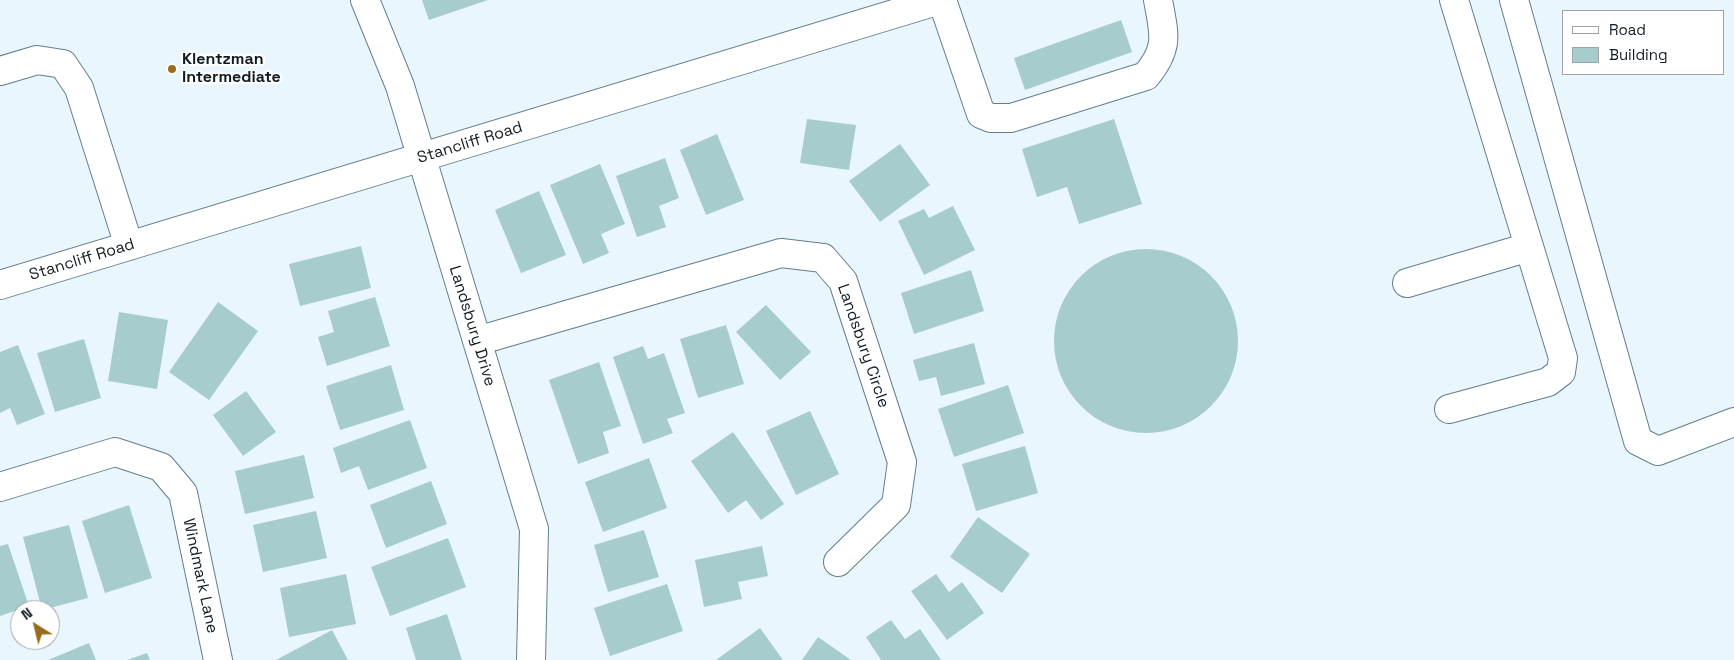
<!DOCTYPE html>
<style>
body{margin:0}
#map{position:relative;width:1734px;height:660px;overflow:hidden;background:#e9f6fd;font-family:"Space Grotesk",sans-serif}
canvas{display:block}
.legend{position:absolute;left:1562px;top:10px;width:162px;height:65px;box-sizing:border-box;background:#fff;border:1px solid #a0a4a7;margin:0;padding:6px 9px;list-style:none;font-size:15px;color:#111c23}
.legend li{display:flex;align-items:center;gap:10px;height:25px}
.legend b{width:25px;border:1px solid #a0a4a7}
.north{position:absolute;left:10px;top:600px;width:50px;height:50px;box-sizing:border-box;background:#fff;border:1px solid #a0a4a7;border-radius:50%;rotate:324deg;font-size:14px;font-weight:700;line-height:20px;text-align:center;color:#111c23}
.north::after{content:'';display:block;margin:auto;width:18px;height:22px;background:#996c1b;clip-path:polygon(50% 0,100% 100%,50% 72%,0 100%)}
</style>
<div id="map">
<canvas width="1734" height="660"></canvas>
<ul class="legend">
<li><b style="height:6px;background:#fff"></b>Road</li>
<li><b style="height:14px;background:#a6ccce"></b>Building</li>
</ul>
<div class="north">N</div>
</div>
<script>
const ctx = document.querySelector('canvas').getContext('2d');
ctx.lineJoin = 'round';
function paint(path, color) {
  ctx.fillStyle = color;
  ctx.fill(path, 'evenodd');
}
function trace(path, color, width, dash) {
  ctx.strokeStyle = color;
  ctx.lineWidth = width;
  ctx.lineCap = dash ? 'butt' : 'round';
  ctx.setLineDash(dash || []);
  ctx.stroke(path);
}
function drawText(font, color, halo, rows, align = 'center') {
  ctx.font = font + ' "Space Grotesk",sans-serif';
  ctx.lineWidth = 4.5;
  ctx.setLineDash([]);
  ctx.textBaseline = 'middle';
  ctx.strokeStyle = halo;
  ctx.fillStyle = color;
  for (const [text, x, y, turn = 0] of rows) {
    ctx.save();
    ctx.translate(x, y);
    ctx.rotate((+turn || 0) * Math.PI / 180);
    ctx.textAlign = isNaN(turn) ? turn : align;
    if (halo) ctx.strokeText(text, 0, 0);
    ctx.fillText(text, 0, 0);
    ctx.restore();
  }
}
paint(new Path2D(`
 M 422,0 L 488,0 L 429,20 Z
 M 1121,20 L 1132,52 L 1025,90 L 1014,58 Z
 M 807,119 L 856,125 L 849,170 L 800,163 Z
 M 1114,119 L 1142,204 L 1079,224 L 1067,187 L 1037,197 L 1022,149 Z
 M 717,134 L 744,200 L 706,215 L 680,150 Z
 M 900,144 L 930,185 L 880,222 L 849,181 Z
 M 665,158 L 679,198 L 659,206 L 666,227 L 637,237 L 616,176 Z
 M 600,164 L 625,224 L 601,234 L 609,253 L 583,264 L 550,185 Z
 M 539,191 L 566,255 L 521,273 L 495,210 Z
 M 953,206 L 975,250 L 924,275 L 898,221 L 924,209 L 929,218 Z
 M 361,246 L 371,288 L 300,306 L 289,264 Z
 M1054 341a92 92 0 1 1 184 0a92 92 0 1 1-184 0Z
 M 971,270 L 984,311 L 914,334 L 901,293 Z
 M 375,297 L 390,346 L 327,366 L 318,337 L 334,332 L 328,311 Z
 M 218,302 L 258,331 L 209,400 L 169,372 Z
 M 766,305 L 811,352 L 780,380 L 736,332 Z
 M 119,312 L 168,320 L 157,389 L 108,381 Z
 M 726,325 L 744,384 L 698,398 L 680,339 Z
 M 84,339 L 101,398 L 55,412 L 37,353 Z
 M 974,343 L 985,384 L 941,396 L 936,377 L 919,381 L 913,360 Z
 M 18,345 L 45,414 L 17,425 L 10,408 L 0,413 L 0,352 Z
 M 643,346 L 648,359 L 664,353 L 685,413 L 667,419 L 673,433 L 643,444 L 613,357 Z
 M 599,362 L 621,426 L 603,432 L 609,453 L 578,464 L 549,380 Z
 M 391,365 L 404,410 L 340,430 L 326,386 Z
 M 1008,385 L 1024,433 L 954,457 L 938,409 Z
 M 246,391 L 276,432 L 243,456 L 213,415 Z
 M 810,411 L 839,474 L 796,495 L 766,431 Z
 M 410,420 L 427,468 L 368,490 L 359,466 L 341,473 L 333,448 Z
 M 733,432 L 784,504 L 761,520 L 746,500 L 728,513 L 691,461 Z
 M 1025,446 L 1038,493 L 976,511 L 962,464 Z
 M 304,455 L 314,498 L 245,514 L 235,471 Z
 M 649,458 L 667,508 L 603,532 L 585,482 Z
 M 431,481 L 447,524 L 386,548 L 370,505 Z
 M 129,505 L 152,578 L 105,593 L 82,521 Z
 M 316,511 L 327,558 L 263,572 L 253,525 Z
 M 978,517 L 1030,554 L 1002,593 L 950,557 Z
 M 69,525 L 88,598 L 42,610 L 23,537 Z
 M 644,530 L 659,577 L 608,592 L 594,545 Z
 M 448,538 L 466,587 L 390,616 L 371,567 Z
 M 8,544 L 29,606 L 0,616 L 0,546 Z
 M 762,546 L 768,576 L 738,582 L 742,599 L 704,607 L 695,560 Z
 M 346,574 L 356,624 L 289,637 L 280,588 Z
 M 936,574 L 949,592 L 962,582 L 984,613 L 947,640 L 911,591 Z
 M 667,584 L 683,631 L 610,656 L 594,608 Z
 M 447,614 L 462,660 L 416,660 L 406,628 Z
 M 891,620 L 905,639 L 920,629 L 941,660 L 881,660 L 866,637 Z
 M 760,628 L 783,660 L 716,660 Z
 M 332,630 L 348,660 L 276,660 Z
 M 818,637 L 851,660 L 802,660 Z
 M 89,643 L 96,660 L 48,660 Z
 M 147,653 L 150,660 L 127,660 Z`), '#a6ccce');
const minor = new Path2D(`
 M 365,0 L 400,86 L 534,529 L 531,660
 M 942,0 L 981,114 L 991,118 L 1011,118 L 1146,76 C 1170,47 1164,34 1158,0
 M 1514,0 L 1638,441 L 1658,451 L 1734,422
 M 0,71 L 37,60 L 63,64 L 79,88 L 129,246
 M 1407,283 L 1529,247
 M 0,285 L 940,0
 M 477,341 L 781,253 L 823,258 L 843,281 L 902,462 L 896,505 L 838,562
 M 1449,409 L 1548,382 L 1561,372 L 1563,358 L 1454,0
 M 0,487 L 115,452 L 161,467 L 183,493 L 218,660`);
trace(minor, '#627e8d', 30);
trace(minor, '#fff', 28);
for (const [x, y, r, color] of [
 [172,69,5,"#996c1b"]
]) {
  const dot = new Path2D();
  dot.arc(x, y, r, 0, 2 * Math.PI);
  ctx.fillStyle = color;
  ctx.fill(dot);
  trace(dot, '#fff', 2);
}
drawText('bold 16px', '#111c23', '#fff', [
 ["Klentzman",182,60],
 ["Intermediate",182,78]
], 'left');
drawText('16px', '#111c23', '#fff', [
 ["Stancliff Road",470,143,-17],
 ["Stancliff Road",82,260,-17],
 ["Landsbury Drive",472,326,73],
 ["Landsbury Circle",863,346,71],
 ["Windmark Lane",200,576,78]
]);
</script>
